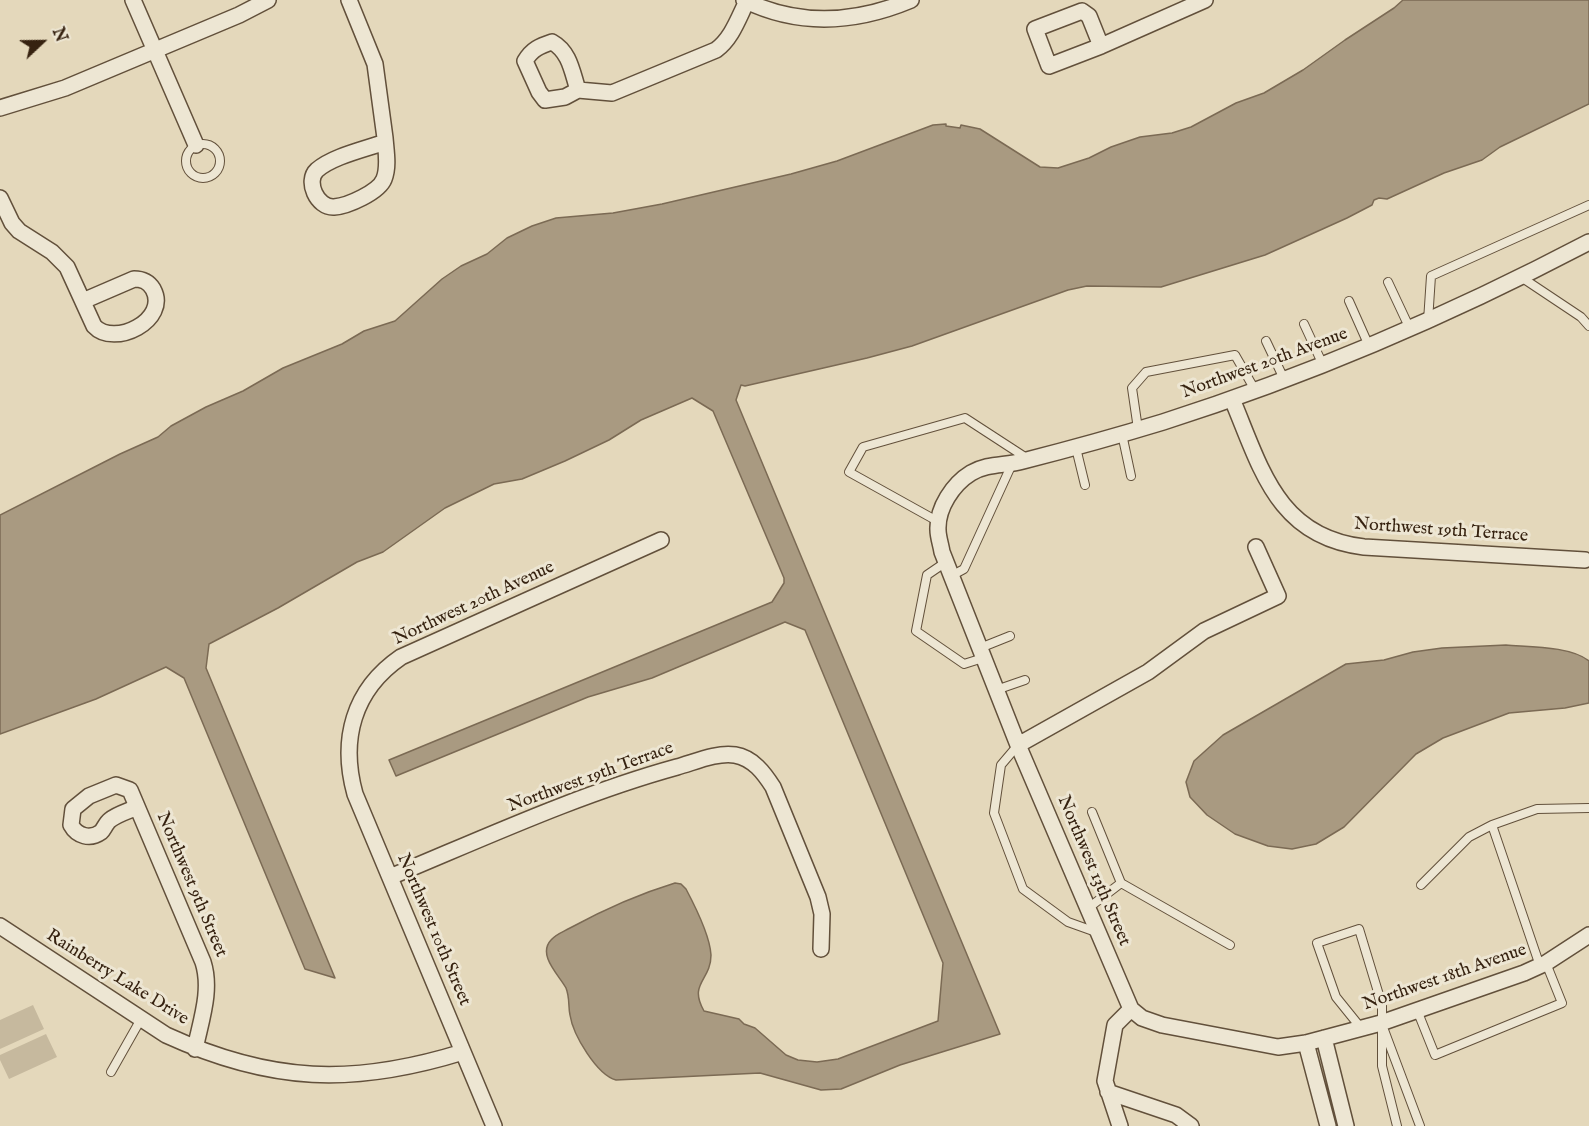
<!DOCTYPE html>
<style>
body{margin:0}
#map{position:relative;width:1589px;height:1126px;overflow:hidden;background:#e4d8bb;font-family:"IM FELL English",serif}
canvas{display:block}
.north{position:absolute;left:12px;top:12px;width:60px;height:60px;-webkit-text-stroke:4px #ede6d3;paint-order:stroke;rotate:68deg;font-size:16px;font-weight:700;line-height:24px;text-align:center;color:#362210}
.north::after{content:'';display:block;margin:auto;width:21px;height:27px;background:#362210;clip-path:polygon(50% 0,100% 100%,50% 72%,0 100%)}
</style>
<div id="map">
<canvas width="1589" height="1126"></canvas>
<div class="north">N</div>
</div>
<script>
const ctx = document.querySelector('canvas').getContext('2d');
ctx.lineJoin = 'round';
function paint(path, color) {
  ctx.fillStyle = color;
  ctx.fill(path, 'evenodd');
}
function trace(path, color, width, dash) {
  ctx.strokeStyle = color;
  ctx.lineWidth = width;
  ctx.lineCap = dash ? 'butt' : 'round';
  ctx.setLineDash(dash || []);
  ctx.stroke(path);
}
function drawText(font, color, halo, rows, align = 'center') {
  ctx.font = font + ' "IM FELL English",serif';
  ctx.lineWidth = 6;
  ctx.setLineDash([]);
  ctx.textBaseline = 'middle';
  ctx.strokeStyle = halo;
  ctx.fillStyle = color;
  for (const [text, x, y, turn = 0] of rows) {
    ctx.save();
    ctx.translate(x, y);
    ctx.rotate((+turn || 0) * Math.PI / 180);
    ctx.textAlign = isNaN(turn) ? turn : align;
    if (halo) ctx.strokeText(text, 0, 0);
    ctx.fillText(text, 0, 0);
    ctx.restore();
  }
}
paint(new Path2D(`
 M 33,1005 L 44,1029 L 0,1049 L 0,1020 Z
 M 46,1034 L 57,1057 L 9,1079 L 0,1060 L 0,1055 Z`), '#c6b99e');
const water = new Path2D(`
 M 1403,0 L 1589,0 L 1589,104 L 1500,147 L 1482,160 L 1444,173 L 1387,199 L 1379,198 L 1374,200 L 1372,205 L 1347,218 L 1265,255 L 1161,287 L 1087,286 L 1068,290 L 912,346 L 867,358 L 745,386 L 741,385 L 736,400 L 1000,1034 L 900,1065 L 841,1089 L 821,1090 L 760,1073 L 616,1080 C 597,1075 573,1035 570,1015 C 568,1006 570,998 566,988 C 559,975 537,955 551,940 C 556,934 563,932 570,928 C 603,910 639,894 675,883 L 681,884 L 686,889 C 695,906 710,936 711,955 C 711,981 688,983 704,1011 L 739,1019 L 744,1024 L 755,1028 L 786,1055 L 798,1060 L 817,1062 L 838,1059 L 938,1021 L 943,963 L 805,630 L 785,622 L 652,678 L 588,697 L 396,776 L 389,760 L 772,602 L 784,583 L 784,578 L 713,411 L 692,398 L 641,420 L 609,440 L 565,461 L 522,479 L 494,484 L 445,508 L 383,552 L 357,562 L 278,608 L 209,644 L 206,668 L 335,978 L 305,969 L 184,678 L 166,667 L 96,699 L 0,734 L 0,515 L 120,454 L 158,437 L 171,426 L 206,407 L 243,391 L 283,368 L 342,344 L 364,331 L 395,321 L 442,279 L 461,266 L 487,254 L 507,238 L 532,226 L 556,218 L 613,213 L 662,204 L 791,174 L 837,161 L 933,125 L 946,124 L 946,126 L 960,128 L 961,125 L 980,129 L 1040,167 L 1058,168 L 1089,158 L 1111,147 L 1140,137 L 1172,133 L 1191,127 L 1236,103 L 1264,93 L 1303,70 L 1345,40 L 1394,8 Z
 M 1506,645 C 1529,647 1571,646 1589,661 L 1589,703 L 1565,708 L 1509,713 L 1443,738 L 1416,754 L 1344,827 L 1316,844 L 1292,849 L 1268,846 L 1235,834 L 1207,815 L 1190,797 L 1186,782 L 1194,761 L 1223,735 L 1346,664 L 1384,660 L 1413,652 L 1442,648 Z`);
paint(water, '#a99a81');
trace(water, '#7b6a54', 1.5);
const lane = new Path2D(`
 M186 161a17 17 0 1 1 34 0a17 17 0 1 1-34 0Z
 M 1521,277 L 1581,317 L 1589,326
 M 1388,282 L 1410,329
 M 1349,301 L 1369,346
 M 1428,321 L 1431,276 L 1589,205
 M 1304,324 L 1323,365
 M 1266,341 L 1284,379
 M 1138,429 L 1132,388 L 1146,372 L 1235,355 L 1255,390
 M 1122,434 L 1131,476
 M 1076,448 L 1085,485
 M 939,522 L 849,472 L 863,447 L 965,418 L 1028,459
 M 946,562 L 927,575 L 916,631 L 964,664 L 983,658
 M 951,576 L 964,569 L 1012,464
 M 980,648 L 1010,636
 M 996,690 L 1025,680
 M 1018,745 L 1001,765 L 994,813 L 1023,889 L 1068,922 L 1096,932
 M 1492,825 L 1537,809 L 1589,808
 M 1121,883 L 1230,945
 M 1421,885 L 1469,837 L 1492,825 L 1540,966
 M 1087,909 L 1121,883 L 1092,812
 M 1417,1010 L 1435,1055 L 1562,1003 L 1546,963
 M 1361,1028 L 1336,997 L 1317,943 L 1359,929 L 1382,1005 L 1382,1066 L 1397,1126
 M 1384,1030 L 1420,1126
 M 111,1072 L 141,1019`);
const street = new Path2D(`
 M 133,0 L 196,145
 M 349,0 L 375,64 L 385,138 C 386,151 389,167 384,179 C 379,192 348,206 334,207 C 317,208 305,181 317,170 C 333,156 366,149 385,142
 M 744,0 C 799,27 856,23 911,0
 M 1101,46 L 1089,16 L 1082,11 L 1035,29 L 1049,66 L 1101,46 L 1205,0
 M 578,90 C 572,72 570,52 552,42 C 540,46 532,49 525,61 L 539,92 L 545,100 L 565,97 L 578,90 L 612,93 L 716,50 C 732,38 738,19 747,1
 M 0,108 L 65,88 L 239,15 L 268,0
 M 0,198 L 12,223 L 19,231 L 52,252 L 67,267 L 94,326 C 114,348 170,320 153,289 C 148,281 142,279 134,279 L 83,301
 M 1589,242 C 1452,314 1310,375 1163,422 C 1117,436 1070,449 1023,461 C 1005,466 988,463 971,473 C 953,484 937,508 938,530 C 938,537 941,545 942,552 L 1018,745 L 1131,1009 L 1142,1018 L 1162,1025 L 1278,1047 L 1306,1043 L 1381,1023 L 1524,973 L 1546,963 L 1589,935
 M 1232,399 C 1261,468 1277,537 1364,547 L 1585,560
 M 1018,745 L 1148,672 L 1204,631 L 1278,596 L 1256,547
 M 137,807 C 129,811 117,814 110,820 C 106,823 104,829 101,832 C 90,840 77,836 71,825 L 73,809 L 89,796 L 116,785 L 130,790 L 203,962 C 212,990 201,1020 195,1049
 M 390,877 C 484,838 579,794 677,767 C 695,762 717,752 735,755 C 753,758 764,773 773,787 L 818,897 L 822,914 L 821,949
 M 0,926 L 166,1035 C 271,1083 353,1086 463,1052
 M 1324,1038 L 1346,1126
 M 1306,1043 L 1328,1126
 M 1108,1092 L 1176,1115 L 1191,1126
 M 494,1126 L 355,794 C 340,740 353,690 401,657 L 661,540
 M 1120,1126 L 1105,1081 L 1115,1025 L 1131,1009`);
trace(lane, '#62503b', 10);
trace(street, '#62503b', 18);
trace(lane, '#ede6d3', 8);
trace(street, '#ede6d3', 15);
drawText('18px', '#362210', '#ede6d3', [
 ["Northwest 20th Avenue",1265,364,-20],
 ["Northwest 19th Terrace",1441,531,4],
 ["Northwest 20th Avenue",474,604,-25],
 ["Northwest 19th Terrace",591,778,-20],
 ["Northwest 13th Street",1093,871,67],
 ["Northwest 9th Street",191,885,67],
 ["Northwest 10th Street",433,930,67],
 ["Rainberry Lake Drive",117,978,32],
 ["Northwest 18th Avenue",1445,978,-19]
]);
</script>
